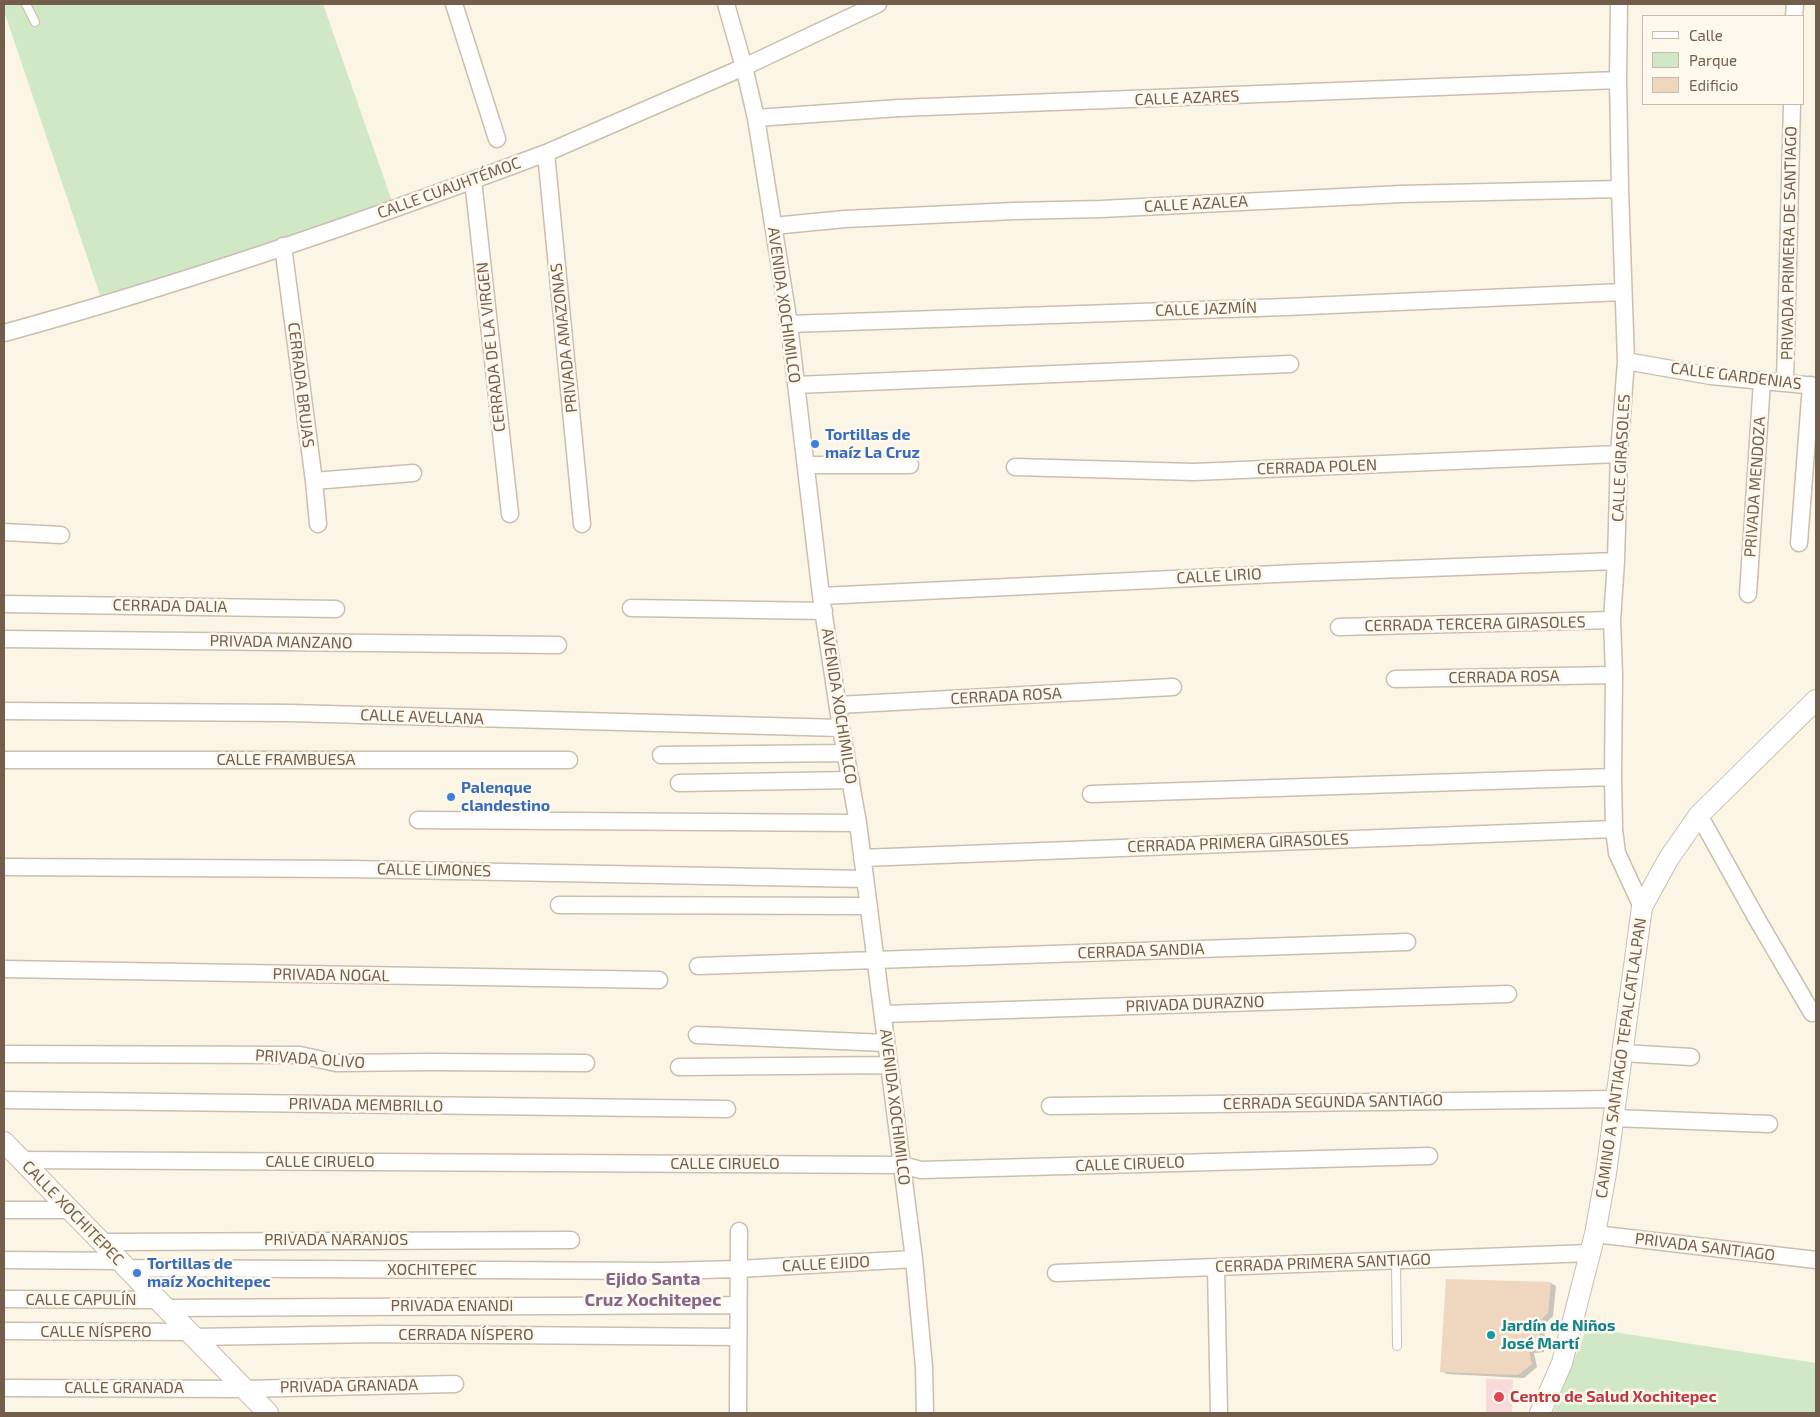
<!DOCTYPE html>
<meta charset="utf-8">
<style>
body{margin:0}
#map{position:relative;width:1820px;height:1417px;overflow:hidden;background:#fbf5e6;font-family:"Exo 2",sans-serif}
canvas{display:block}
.frame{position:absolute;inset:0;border:5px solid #735e4c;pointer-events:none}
.legend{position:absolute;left:1642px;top:15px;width:162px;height:90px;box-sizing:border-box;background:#fef9ec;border:1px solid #c6bbac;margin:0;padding:6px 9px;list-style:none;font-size:15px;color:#735e4c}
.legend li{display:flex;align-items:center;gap:10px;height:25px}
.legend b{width:25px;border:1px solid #c6bbac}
</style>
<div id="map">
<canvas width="1820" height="1417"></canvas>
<div class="frame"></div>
<ul class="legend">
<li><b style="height:6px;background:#fff"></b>Calle</li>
<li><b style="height:14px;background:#d0e8c5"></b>Parque</li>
<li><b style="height:14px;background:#efd7bf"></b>Edificio</li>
</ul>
</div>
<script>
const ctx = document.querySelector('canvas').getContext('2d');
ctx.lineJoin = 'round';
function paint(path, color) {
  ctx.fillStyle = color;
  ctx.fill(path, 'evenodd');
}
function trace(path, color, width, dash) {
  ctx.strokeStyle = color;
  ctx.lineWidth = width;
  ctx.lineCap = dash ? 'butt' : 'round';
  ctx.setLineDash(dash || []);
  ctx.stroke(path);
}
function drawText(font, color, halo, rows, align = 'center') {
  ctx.font = font + ' "Exo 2",sans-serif';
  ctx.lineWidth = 5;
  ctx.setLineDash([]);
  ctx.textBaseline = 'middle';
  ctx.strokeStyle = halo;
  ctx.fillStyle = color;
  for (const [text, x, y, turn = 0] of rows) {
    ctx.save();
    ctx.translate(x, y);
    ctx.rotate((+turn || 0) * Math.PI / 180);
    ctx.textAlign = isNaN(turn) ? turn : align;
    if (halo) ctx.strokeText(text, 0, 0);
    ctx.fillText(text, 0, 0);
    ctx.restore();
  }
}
paint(new Path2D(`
 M 1486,1379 L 1513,1380 L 1512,1413 L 1486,1413 Z`), '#f8dada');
paint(new Path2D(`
 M 4,4 L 323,4 L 394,207 L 102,301 L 4,11 Z
 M 1587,1328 L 1816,1363 L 1816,1413 L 1553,1413 Z`), '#d0e8c5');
paint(new Path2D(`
 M 1551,1283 L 1556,1286 L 1553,1316 L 1545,1324 L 1544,1352 L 1534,1353 L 1537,1367 L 1524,1378 L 1447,1374 L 1441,1371 Z`), '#0003');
paint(new Path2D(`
 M 1446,1279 L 1551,1282 L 1548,1313 L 1540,1321 L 1539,1349 L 1529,1351 L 1532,1364 L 1518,1375 L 1440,1372 Z`), '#efd7bf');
const service = new Path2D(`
 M 26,4 L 35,22
 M 1396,1260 L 1397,1346`);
const minor = new Path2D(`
 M 454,4 L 497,139
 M 726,4 L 744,67 L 756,118 L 789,324 L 821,596 L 841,728 L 858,823 L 914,1259 L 924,1367 L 925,1413
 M 1619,4 L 1618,80 L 1620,189 L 1626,361 L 1619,454 L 1616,561 L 1612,620 L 1614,675 L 1613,777 L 1614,829 L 1617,853 L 1642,907
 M 1794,16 L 1795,4
 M 756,118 L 899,108 L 1618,80
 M 546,153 L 582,524
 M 473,180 L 510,514
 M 773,226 L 845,219 L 1014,211 L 1101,209 L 1401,194 L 1620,189
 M 283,246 L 314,481 L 318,524
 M 789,324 L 1286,307 L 1623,292
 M 4,333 C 187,283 368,220 546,153 L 744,67 L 878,4
 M 1626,361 L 1711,376 L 1816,386
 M 1785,382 L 1792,104
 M 796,385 L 1290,364
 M 806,465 L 910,465
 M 1015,467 L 1194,472 L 1619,454
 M 314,481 L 413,473
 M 4,532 L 61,535
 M 1799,543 L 1811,385
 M 1748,594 L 1762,381
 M 821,596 L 1297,573 L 1616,561
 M 4,604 L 336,609
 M 631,608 L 824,611
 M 1339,627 L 1612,620
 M 4,639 L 558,645
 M 1395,679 L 1614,675
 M 838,705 L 1173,687
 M 4,711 L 290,713 L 841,728
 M 661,755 L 846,753
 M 4,760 L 569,760
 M 679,783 L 851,780
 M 1091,794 L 1613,777
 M 1699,815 L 1757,919 L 1812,1013
 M 418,820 L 858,823
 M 862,858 L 1614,829
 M 4,867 L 350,869 L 865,879
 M 559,905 L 869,906
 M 698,966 L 1407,942
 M 4,969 L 659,980
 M 883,1014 L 1508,994
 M 697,1035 L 886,1043
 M 1622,1053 L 1691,1057
 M 4,1054 L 300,1055 L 336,1063 L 427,1062 L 586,1063
 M 679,1067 L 889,1065
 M 4,1100 L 727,1109
 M 1050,1106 L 1616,1099
 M 1613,1118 L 1769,1124
 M 21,1160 L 902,1165 L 921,1170 L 1429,1156
 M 4,1210 L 70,1210
 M 1595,1234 L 1816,1260
 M 101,1242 L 571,1240
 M 4,1260 L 120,1261
 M 1216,1267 L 1219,1413
 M 126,1268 L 662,1271 L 739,1269 L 914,1259
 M 1056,1273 L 1590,1253
 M 4,1299 L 158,1300
 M 165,1308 L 738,1305
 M 4,1331 L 189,1332
 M 194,1337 L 379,1334 L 738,1337
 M 4,1388 L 244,1389 L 455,1384
 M 738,1413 L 739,1231`);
const tertiary = new Path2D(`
 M 4,1142 L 268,1413
 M 1540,1413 L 1562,1363 L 1595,1234 L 1606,1173 L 1642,907 L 1669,858 L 1699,815 L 1816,700`);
trace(service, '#ccbead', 10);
trace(minor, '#ccbead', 19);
trace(tertiary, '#ccbead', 22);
trace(service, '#fff', 8);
trace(minor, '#fff', 16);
trace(tertiary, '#fff', 20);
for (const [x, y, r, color] of [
 [815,444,5,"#3f7fe0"],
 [451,797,5,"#3f7fe0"],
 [137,1273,5,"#3f7fe0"],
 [1491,1335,5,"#0f9aa8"],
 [1499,1397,6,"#e0444e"]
]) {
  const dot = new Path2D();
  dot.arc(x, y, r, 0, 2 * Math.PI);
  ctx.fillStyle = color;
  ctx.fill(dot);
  trace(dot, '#fef9ec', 2);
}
drawText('16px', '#735e4c', '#fef9ec', [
 ["CALLE AZARES",1187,98,-2],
 ["CALLE CUAUHTÉMOC",449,188,-20],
 ["CALLE AZALEA",1196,204,-3],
 ["PRIVADA PRIMERA DE SANTIAGO",1789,243,-89],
 ["AVENIDA XOCHIMILCO",784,305,82],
 ["CALLE JAZMÍN",1206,309,-2],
 ["PRIVADA AMAZONAS",564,338,-96],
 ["CERRADA DE LA VIRGEN",491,347,-96],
 ["CALLE GARDENIAS",1736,376,7],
 ["CERRADA BRUJAS",301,385,83],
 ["CALLE GIRASOLES",1621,458,-87],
 ["CERRADA POLEN",1317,467,-2],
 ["PRIVADA MENDOZA",1755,487,-86],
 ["CALLE LIRIO",1219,576,-3],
 ["CERRADA DALIA",170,606,1],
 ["CERRADA TERCERA GIRASOLES",1475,624,-1],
 ["PRIVADA MANZANO",281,642,1],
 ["CERRADA ROSA",1504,677,-1],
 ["CERRADA ROSA",1006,696,-3],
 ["AVENIDA XOCHIMILCO",839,706,81],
 ["CALLE AVELLANA",422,717,2],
 ["CALLE FRAMBUESA",286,760],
 ["CERRADA PRIMERA GIRASOLES",1238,843,-2],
 ["CALLE LIMONES",434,870,1],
 ["CERRADA SANDIA",1141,951,-2],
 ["PRIVADA NOGAL",331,975,1],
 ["PRIVADA DURAZNO",1195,1004,-2],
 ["CAMINO A SANTIAGO TEPALCATLALPAN",1621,1058,-82],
 ["PRIVADA OLIVO",310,1059,4],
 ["CERRADA SEGUNDA SANTIAGO",1333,1102,-1],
 ["PRIVADA MEMBRILLO",366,1105,1],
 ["AVENIDA XOCHIMILCO",895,1107,83],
 ["CALLE CIRUELO",320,1162],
 ["CALLE CIRUELO",725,1164],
 ["CALLE CIRUELO",1130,1164,-2],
 ["CALLE XOCHITEPEC",73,1213,46],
 ["PRIVADA NARANJOS",336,1240],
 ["PRIVADA SANTIAGO",1705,1247,7],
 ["CERRADA PRIMERA SANTIAGO",1323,1263,-2],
 ["CALLE EJIDO",826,1264,-3],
 ["XOCHITEPEC",432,1270],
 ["CALLE CAPULÍN",81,1300],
 ["PRIVADA ENANDI",452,1306],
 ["CALLE NÍSPERO",96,1332],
 ["CERRADA NÍSPERO",466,1335],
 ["PRIVADA GRANADA",349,1386,-1],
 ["CALLE GRANADA",124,1388]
]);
drawText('bold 16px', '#366cbe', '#fef9ec', [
 ["Tortillas de",825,435],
 ["maíz La Cruz",825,453],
 ["Palenque",461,788],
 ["clandestino",461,806],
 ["Tortillas de",147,1264],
 ["maíz Xochitepec",147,1282]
], 'left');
drawText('bold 16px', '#0d838f', '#fef9ec', [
 ["Jardín de Niños",1501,1326],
 ["José Martí",1501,1344]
], 'left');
drawText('bold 16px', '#be3a42', '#fef9ec', [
 ["Centro de Salud Xochitepec",1510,1397]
], 'left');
drawText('bold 18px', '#85648f', '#fef9ec', [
 ["Ejido Santa",653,1279],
 ["Cruz Xochitepec",653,1300]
]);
</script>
